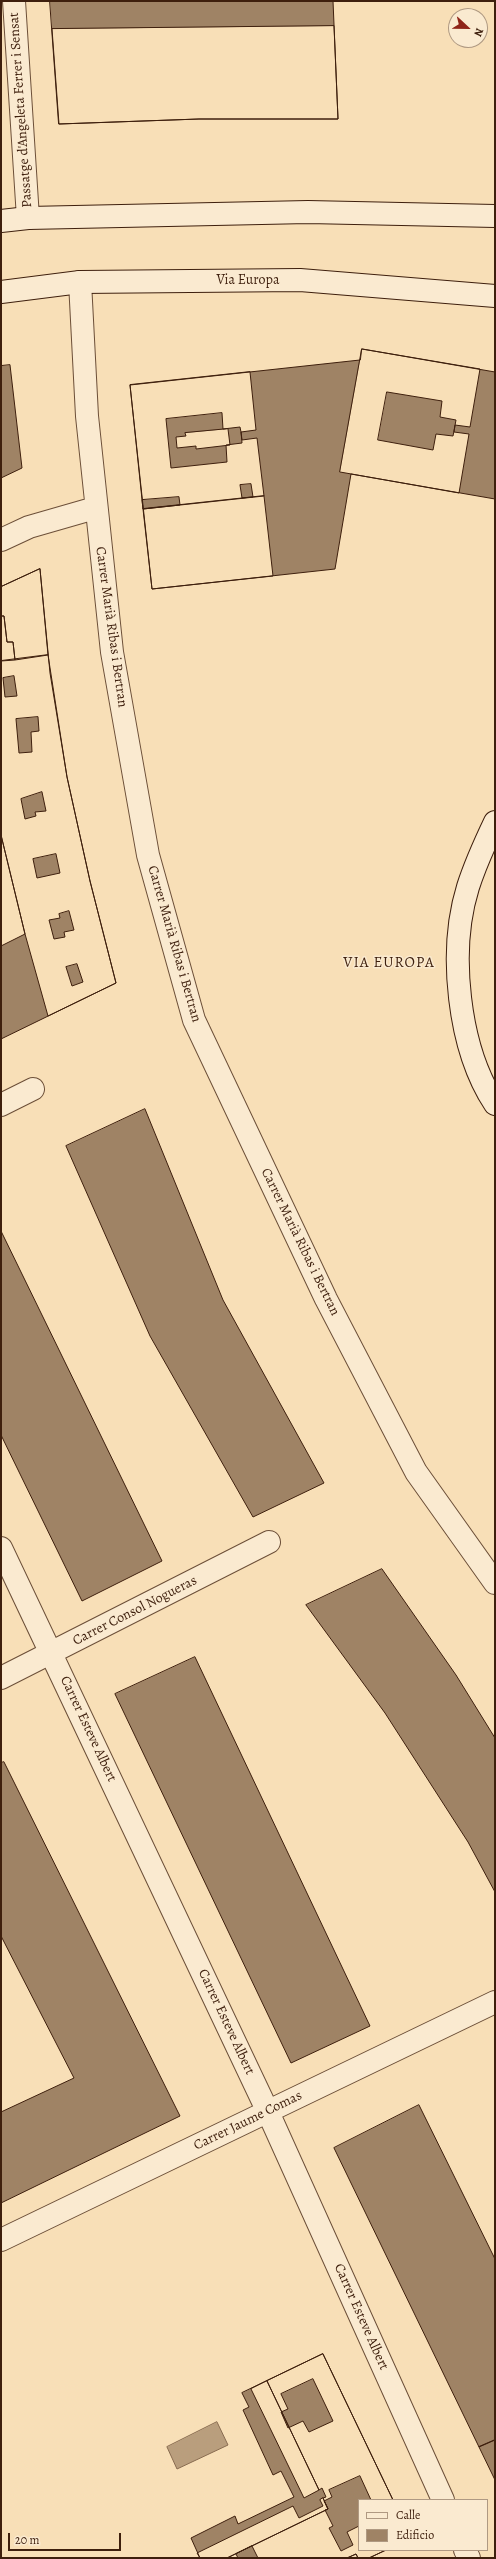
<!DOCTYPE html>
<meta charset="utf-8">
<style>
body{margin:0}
#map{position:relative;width:496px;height:2559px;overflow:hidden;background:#f8dfb7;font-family:Alegreya,serif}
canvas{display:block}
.frame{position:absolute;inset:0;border:2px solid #3e1f0d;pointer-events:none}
.legend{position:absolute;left:358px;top:2499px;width:130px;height:52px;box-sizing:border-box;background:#faead0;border:1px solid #af9982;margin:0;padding:5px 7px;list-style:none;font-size:12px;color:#3e1f0d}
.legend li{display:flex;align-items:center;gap:8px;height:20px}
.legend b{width:20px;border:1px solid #af9982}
.north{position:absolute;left:448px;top:8px;width:40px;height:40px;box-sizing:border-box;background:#faead0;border:1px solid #af9982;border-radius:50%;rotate:112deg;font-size:11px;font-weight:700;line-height:16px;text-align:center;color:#3e1f0d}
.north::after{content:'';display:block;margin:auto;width:14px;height:18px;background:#8f2418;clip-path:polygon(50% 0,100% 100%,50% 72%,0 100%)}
.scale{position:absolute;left:8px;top:2533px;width:113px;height:18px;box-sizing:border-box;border:2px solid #3e1f0d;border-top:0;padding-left:5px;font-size:12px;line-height:14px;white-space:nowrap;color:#3e1f0d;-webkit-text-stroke:3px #faead0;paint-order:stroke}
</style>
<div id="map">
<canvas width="496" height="2559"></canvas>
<div class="frame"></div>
<ul class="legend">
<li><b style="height:5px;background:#faead0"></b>Calle</li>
<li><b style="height:11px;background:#9f8365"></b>Edificio</li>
</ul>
<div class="north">N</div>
<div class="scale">20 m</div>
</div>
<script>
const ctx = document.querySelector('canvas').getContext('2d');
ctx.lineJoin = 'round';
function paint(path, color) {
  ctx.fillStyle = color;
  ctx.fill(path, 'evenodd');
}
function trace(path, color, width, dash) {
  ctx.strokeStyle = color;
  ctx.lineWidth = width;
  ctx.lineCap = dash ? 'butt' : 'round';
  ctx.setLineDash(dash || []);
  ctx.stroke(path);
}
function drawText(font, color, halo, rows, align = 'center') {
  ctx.font = font + ' Alegreya,serif';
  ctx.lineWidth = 3;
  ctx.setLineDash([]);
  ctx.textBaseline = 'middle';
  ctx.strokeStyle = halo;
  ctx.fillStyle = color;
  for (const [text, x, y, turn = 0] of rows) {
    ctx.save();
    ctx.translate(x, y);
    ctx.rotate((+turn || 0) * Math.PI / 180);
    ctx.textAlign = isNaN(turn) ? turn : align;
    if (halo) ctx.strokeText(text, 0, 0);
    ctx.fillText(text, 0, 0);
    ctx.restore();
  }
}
const water = new Path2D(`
 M 217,2422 L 228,2445 L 177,2469 L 167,2447 Z`);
paint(water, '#b99e7d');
trace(water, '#886b50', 1);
const building = new Path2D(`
 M 50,1 L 333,1 L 338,119 L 199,119 L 59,124 Z
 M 334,26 L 338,119 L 199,119 L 59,124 L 52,29 Z
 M 362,349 L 480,369 L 470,427 L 455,425 L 454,432 L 469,434 L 459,493 L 340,472 Z
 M 362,349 L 495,372 L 495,499 L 351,474 L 335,569 L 152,589 L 130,385 L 360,360 Z
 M 10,365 L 22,468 L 1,478 L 1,366 Z
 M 250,372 L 256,430 L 241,432 L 242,440 L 257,438 L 264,496 L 143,509 L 130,385 Z
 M 387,392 L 442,401 L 440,417 L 456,420 L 453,436 L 436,434 L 433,450 L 378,440 Z
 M 222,413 L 223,429 L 240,427 L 241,432 L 242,443 L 226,445 L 227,462 L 171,468 L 166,419 Z
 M 228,429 L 230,445 L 196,449 L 196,446 L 177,448 L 176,437 L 186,436 L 185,433 Z
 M 251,484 L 253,497 L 242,498 L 240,485 Z
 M 264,496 L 273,576 L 152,589 L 143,509 Z
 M 179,497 L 180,505 L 143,509 L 142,500 Z
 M 40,569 L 50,673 L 67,777 L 90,881 L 116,983 L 1,1039 L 1,946 L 25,934 L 1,835 L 1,587 Z
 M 40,569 L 48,655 L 15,660 L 13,642 L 7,642 L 4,616 L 1,616 L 1,587 Z
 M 1,616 L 4,616 L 7,642 L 13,642 L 15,660 L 1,661 Z
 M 48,655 L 67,777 L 90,881 L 116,983 L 48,1016 L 25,934 L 1,835 L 1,661 Z
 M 14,676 L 17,696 L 5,697 L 3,678 Z
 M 38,717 L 39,731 L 31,732 L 32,752 L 19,753 L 16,719 Z
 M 42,792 L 46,811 L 35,812 L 36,816 L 25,819 L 21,799 Z
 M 56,854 L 60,873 L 37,878 L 33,859 Z
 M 69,911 L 74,930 L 64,932 L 65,937 L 54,939 L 49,920 L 60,918 L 59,914 Z
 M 77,964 L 83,982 L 72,986 L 66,967 Z
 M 145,1109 L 223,1300 L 324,1483 L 253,1517 L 150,1336 L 66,1146 Z
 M 1,1231 L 162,1561 L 82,1601 L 1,1435 Z
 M 382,1569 L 456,1675 L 495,1738 L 495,1892 L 468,1842 L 385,1713 L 306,1605 Z
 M 195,1657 L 370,2026 L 291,2063 L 115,1694 Z
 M 4,1762 L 180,2116 L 1,2203 L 1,2112 L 74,2078 L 1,1936 L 1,1763 Z
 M 419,2105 L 495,2259 L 495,2440 L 479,2447 L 334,2148 Z
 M 323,2354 L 393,2500 L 359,2500 L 359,2550 L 386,2550 L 369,2558 L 358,2558 L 356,2554 L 347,2558 L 227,2558 L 328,2509 L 323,2498 L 326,2497 L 322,2488 L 319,2490 L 267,2381 Z
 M 323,2354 L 393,2500 L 359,2500 L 359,2550 L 386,2550 L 369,2558 L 358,2558 L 356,2554 L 347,2558 L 200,2558 L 191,2538 L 235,2516 L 238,2524 L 294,2497 L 281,2471 L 273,2475 L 243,2410 L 249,2407 L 242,2393 Z
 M 313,2379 L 333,2421 L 309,2432 L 303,2421 L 288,2428 L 281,2412 L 288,2409 L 281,2394 Z
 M 267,2381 L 319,2490 L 304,2498 L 251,2389 Z
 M 495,2440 L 495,2480 L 479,2447 Z
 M 360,2476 L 371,2500 L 359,2500 L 359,2526 L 347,2532 L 353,2545 L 341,2551 L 329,2528 L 333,2526 L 325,2510 L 328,2509 L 324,2501 L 332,2497 L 329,2490 Z
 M 323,2498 L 328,2509 L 227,2558 L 200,2558 L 197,2553 L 293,2506 L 299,2518 L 323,2506 L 320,2500 Z
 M 252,2546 L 258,2558 L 238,2558 L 236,2554 Z`);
paint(building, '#9f8365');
trace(building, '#3e1f0d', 1);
const street = new Path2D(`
 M 14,1 L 28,218
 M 80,282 L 87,416 L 112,652 L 148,855 L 194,1020 L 326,1299 L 416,1472 L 495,1583
 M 1,540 L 29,527 L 95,508
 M 1,1105 L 33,1089
 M 1,1548 L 268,2112 L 443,2500
 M 1,1678 L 269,1542
 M 1,2240 L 495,2002
 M 465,2550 L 469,2558`);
const secondary = new Path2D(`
 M 1,221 L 28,218 L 308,212 L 495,216
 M 1,292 L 80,282 L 300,280 L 495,296
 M 495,822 C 485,843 475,865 468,887 C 448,951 458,1048 495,1104`);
trace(street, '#6c4f38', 24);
trace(secondary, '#3e1f0d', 24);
trace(street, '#faead0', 22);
trace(secondary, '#faead0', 22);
drawText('14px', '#3e1f0d', '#faead0', [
 ["Passatge d'Angeleta Ferrer i Sensat",21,110,-94],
 ["Via Europa",248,281],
 ["Carrer Marià Ribas i Bertran",111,627,82],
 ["Carrer Marià Ribas i Bertran",174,944,74],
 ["Carrer Marià Ribas i Bertran",300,1242,64],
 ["Carrer Consol Nogueras",135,1611,-27],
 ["Carrer Esteve Albert",88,1729,65],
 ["Carrer Esteve Albert",226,2022,65],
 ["Carrer Jaume Comas",248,2121,-26],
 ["Carrer Esteve Albert",361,2317,66]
]);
ctx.letterSpacing = '1px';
drawText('15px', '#3e1f0d', '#faead0', [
 ["VIA EUROPA",389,963]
]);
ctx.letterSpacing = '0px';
</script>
